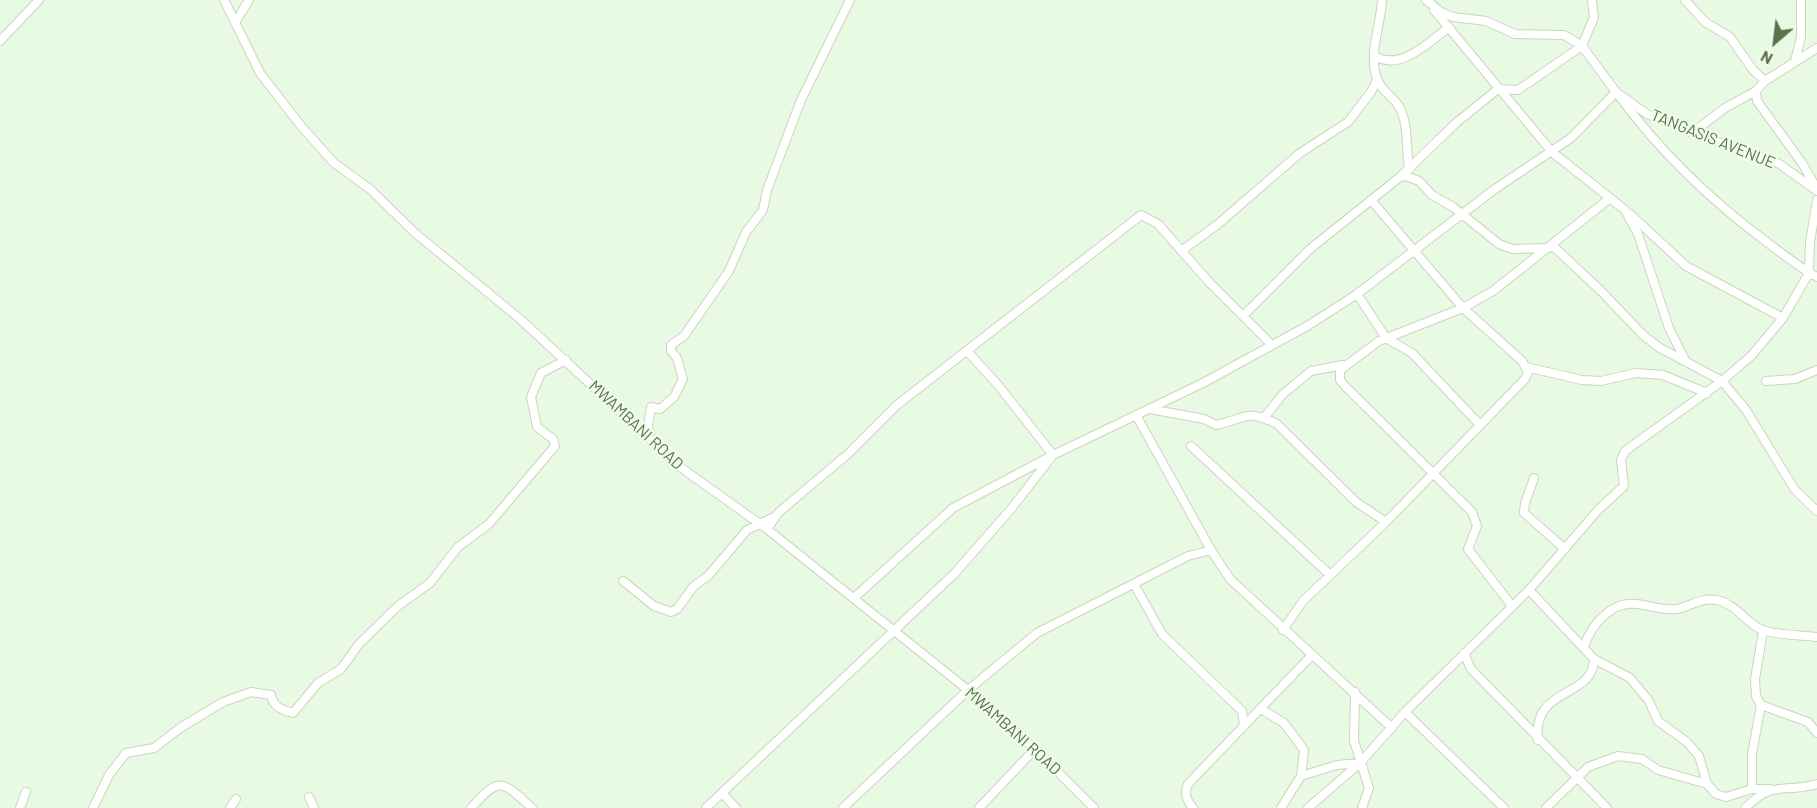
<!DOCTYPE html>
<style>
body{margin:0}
#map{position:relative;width:1817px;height:808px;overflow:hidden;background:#e8fae4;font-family:Barlow,sans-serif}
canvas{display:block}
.north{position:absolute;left:1745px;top:12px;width:60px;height:60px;-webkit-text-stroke:4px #eefde9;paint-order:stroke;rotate:208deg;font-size:16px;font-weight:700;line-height:24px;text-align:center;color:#5d6f4c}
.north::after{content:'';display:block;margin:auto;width:21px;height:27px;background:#5d6f4c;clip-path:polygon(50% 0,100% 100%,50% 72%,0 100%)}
</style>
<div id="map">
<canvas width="1817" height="808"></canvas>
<div class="north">N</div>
</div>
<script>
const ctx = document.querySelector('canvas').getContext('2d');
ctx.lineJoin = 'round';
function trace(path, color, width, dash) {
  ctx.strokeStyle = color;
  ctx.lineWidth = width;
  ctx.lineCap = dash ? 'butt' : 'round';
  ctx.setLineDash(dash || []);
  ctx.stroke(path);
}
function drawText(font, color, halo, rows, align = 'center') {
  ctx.font = font + ' Barlow,sans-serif';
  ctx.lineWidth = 4.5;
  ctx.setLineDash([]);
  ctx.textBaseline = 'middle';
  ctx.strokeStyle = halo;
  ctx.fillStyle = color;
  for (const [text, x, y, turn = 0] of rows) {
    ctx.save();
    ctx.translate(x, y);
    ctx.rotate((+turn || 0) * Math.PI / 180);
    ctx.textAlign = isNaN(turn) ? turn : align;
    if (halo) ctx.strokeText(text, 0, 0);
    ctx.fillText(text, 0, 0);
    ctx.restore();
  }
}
const minor = new Path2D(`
 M 224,0 L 260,73 L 301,126 L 334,163 L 370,189 L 415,233 L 519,318 L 680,467 L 767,529 L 968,690 L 1035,749 L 1094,808
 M 1382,0 C 1381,24 1368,54 1377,79 C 1380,89 1392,96 1398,105 C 1409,121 1406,150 1409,169
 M 1426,0 L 1441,12 L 1453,17 L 1486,21 L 1515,34 L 1564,35 L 1582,46 L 1616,92 L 1647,114 L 1692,133 L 1778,163 L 1817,191
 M 1685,0 L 1705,22 L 1730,37 L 1753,70 L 1765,81
 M 1434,10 L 1552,152 L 1625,210 L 1638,234 L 1669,328 L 1686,362
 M 235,23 L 249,0
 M 0,41 L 39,0
 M 1376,57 C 1402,70 1428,43 1449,27
 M 1795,61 L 1801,37 L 1801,0
 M 1692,133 L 1725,108 L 1756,91
 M 1400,177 L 1406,176 L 1419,181 L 1432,195 L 1453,207 L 1499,244 L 1512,249 L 1549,248
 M 1817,189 L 1802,163 L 1757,101 L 1756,91 L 1765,81 L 1817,48
 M 1630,214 L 1686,266 L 1783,318
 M 1552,245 L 1601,291 L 1644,336 L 1660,348 L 1722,381 L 1746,410 L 1795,490 L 1817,511
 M 1181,251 L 1217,225 L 1300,153 L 1348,122 L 1371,92 L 1377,80
 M 1357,294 L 1386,338 L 1412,353 L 1480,425
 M 1243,316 L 1310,249 L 1400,177 L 1456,123 L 1498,89 L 1518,90 L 1582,46 L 1594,17 L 1592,0
 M 1526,367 L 1582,380 L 1601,381 L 1636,373 L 1663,375 L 1707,393
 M 1766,381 L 1795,379 L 1817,370
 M 1150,409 L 1204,419 L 1216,425 C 1245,419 1245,408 1277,424 L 1356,502 L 1386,522
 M 1136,415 L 1211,550
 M 1264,418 L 1283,394 L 1311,371 L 1343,365
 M 650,439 L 648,425 L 651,407 L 660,409 L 674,397 L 683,379 L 677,358 L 671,351 L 671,345 L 684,336 L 729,271 L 746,232 L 763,210 L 767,190 L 801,100 L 850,0
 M 1191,446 L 1330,575
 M 1534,478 L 1525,503 L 1524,513 L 1565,549
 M 767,529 L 779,512 L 848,454 L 897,405 L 1141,215 L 1158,224 L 1209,282 L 1272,345
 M 623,581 L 654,606 L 671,612 L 677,609 L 694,586 L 708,576 L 747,530 L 774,517
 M 1134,584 L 1162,634 L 1242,711 L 1244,726
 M 1529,590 L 1594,659 C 1593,700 1532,685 1538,740
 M 855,597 L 953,508 L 1053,455 L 998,385 L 968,352
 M 1512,606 L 1468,549 L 1477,526 L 1472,512 L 1345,386 L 1340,380 L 1340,370 L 1379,341 L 1463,308 L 1493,291 L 1609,199
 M 1283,630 L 1303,601 L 1386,522 L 1525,379 L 1528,372 L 1522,361 L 1463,308 L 1371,200
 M 1584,647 C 1591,625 1611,601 1636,604 C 1649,605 1664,611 1677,609 C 1691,606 1702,597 1717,600 C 1738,605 1746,624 1763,630 C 1774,635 1803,635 1817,637
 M 1464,653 L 1471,669 L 1607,808
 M 1594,659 L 1630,678 L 1649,701 L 1658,721 L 1687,742 L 1699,756 L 1707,784 L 1716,794 L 1726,797 L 1752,789 L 1769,789
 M 1355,692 L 1354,741 L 1369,788 L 1362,808
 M 1761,705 L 1808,722 L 1817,733
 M 1261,709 L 1284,723 L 1304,750 L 1301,776 L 1281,808
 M 1405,712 L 1504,808
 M 1301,776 L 1337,765 L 1359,763
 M 1752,789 L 1752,754 L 1761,705 L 1756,696 L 1755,679 L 1763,631
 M 722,793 L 736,808
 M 309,797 L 314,808
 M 20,808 L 26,792
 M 93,808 L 109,775 L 126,753 L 154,748 L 180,728 L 223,702 L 251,692 L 271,695 C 273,707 282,710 293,713 L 318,683 L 341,669 L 359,644 L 398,606 L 430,583 L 458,547 L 489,524 L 555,446 L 553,439 L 537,427 L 531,397 L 541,373 L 566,360
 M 230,808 L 236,799
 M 471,808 C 500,775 502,781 532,808
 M 706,808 L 954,574 L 1011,509 L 1053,455 L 1203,383 L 1309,325 L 1357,294 L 1495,189 L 1571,138 L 1616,92 C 1659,151 1710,200 1768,243 C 1784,255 1800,268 1817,277
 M 843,808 L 968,690 L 1037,633 L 1188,556 L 1211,550 L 1230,579 L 1392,728
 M 979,808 L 1035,749
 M 1193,808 C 1186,799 1184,794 1188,784 L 1312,655
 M 1308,808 L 1360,763 L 1405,712 L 1529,590 L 1599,509 L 1624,486 L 1621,460 L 1625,451 L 1722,381 L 1751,356 L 1783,318 L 1809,273 L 1810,242 L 1817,200
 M 1546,808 L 1588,767 L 1618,756 L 1642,759 L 1658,770 L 1707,784
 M 1745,808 C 1775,779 1781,794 1817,784`);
trace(minor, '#c6d8bb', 10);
trace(minor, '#fff', 8);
drawText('16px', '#5d6f4c', '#eefde9', [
 ["TANGASIS AVENUE",1713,139,22],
 ["MWAMBANI ROAD",636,425,43],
 ["MWAMBANI ROAD",1013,731,42]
]);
</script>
